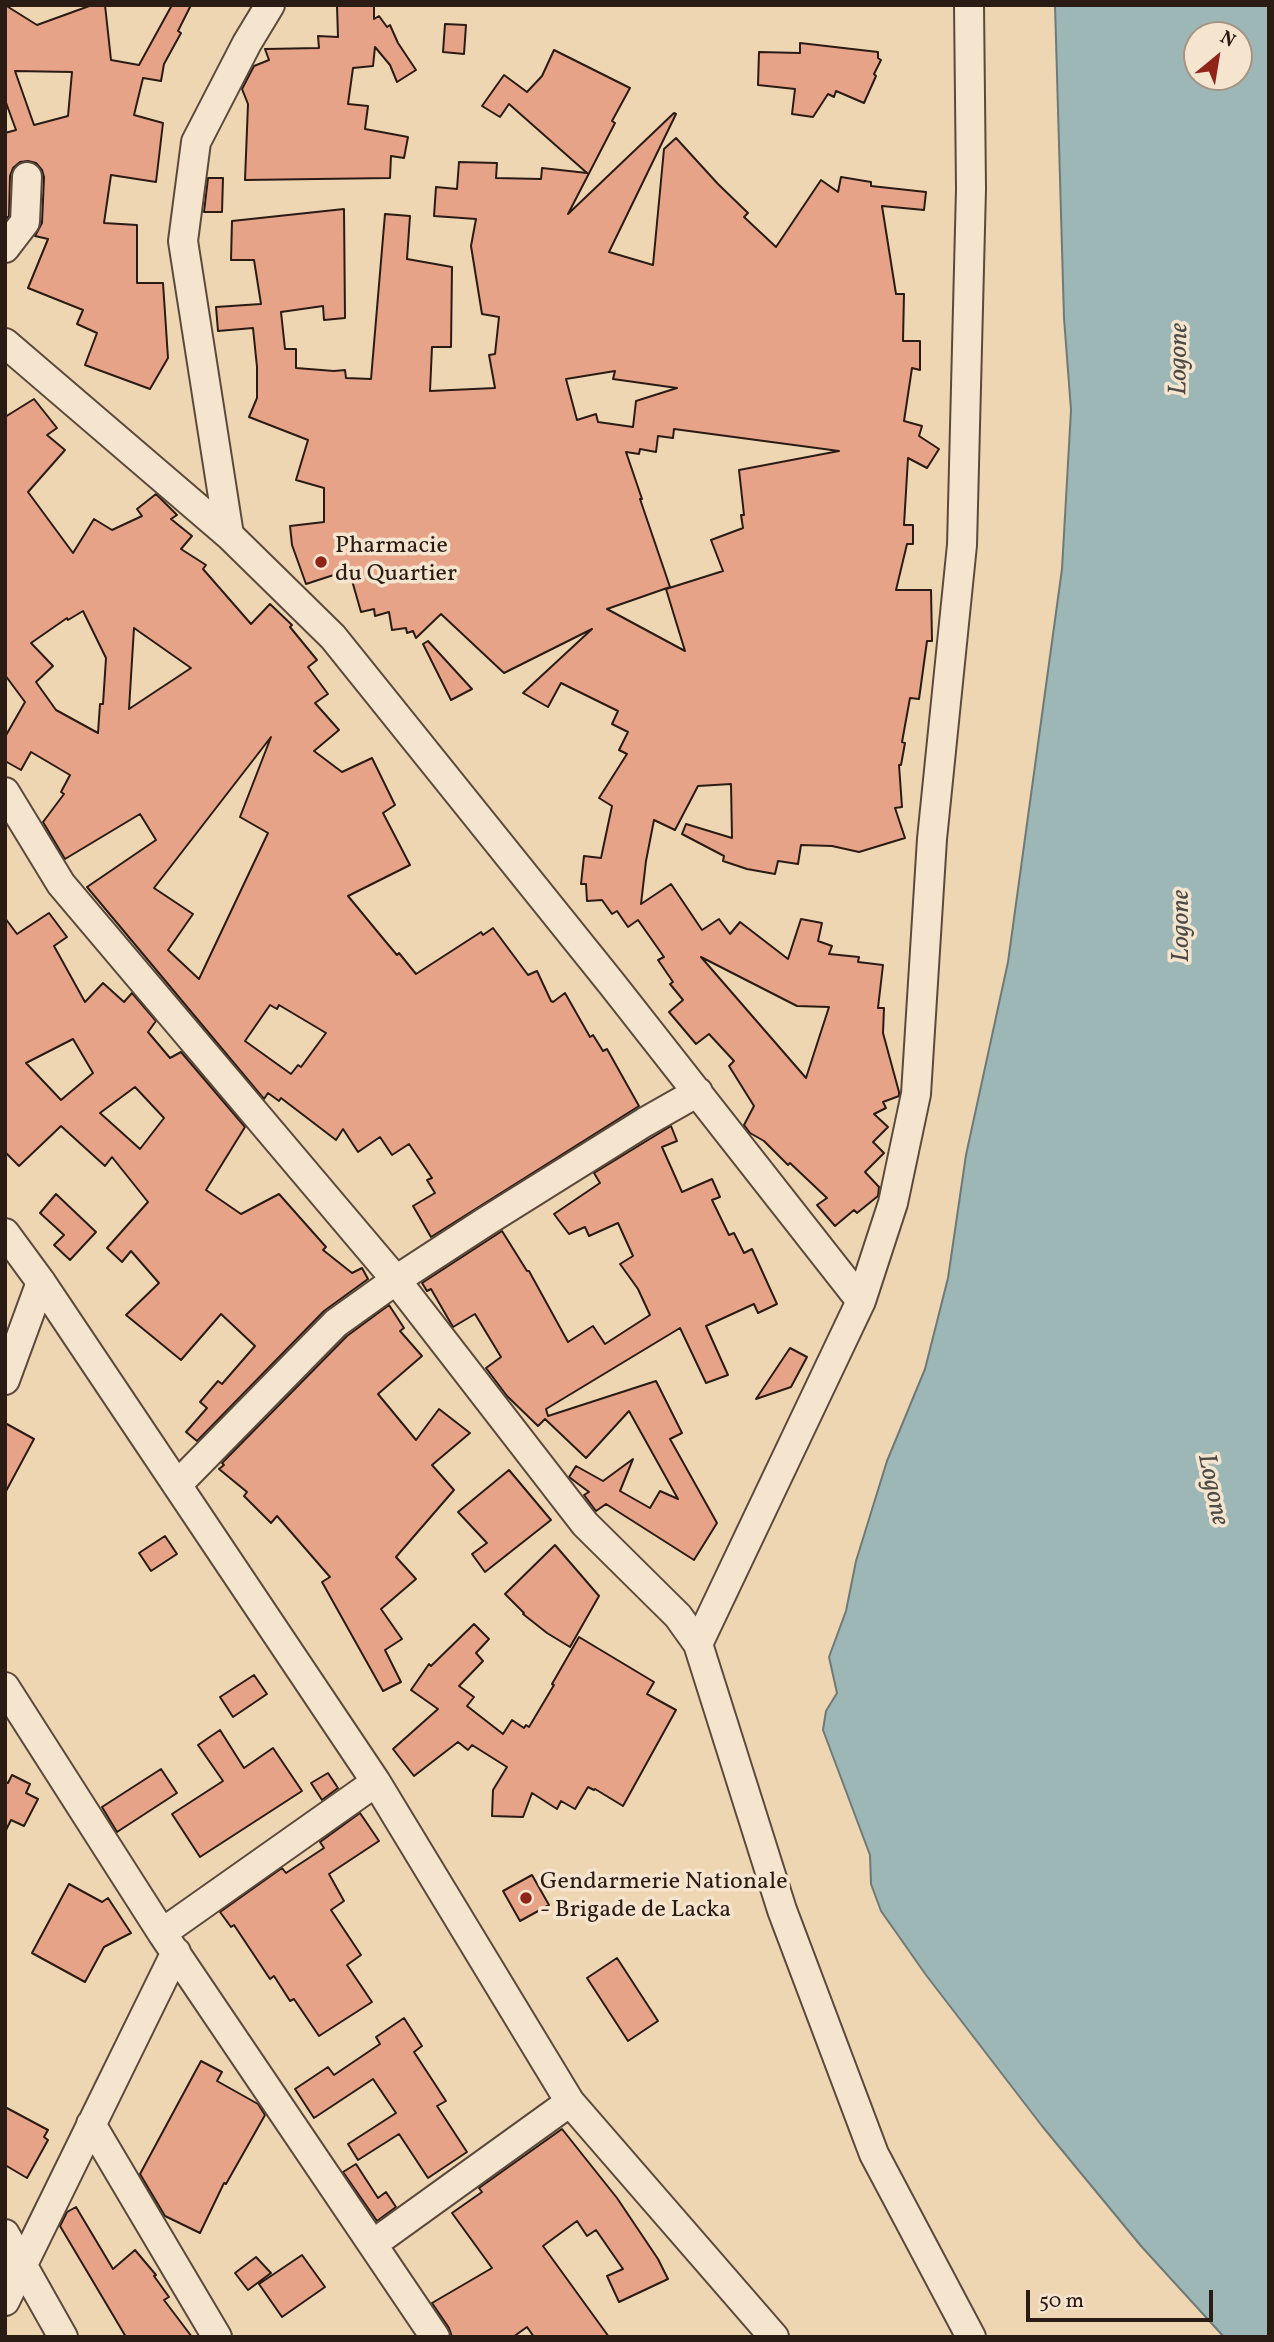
<!DOCTYPE html>
<style>
body{margin:0}
#map{position:relative;width:1274px;height:2342px;overflow:hidden;background:#efd6b3;font-family:Vollkorn,serif}
canvas{display:block}
.frame{position:absolute;inset:0;border:7px solid #2a1b15;pointer-events:none}
.north{position:absolute;left:1183px;top:21px;width:70px;height:70px;box-sizing:border-box;background:#f5e4ce;border:2px solid #a49484;border-radius:50%;rotate:30deg;font-size:19px;font-weight:700;line-height:28px;text-align:center;color:#2a1b15}
.north::after{content:'';display:block;margin:auto;width:24px;height:32px;background:#8f2418;clip-path:polygon(50% 0,100% 100%,50% 72%,0 100%)}
.scale{position:absolute;left:1026px;top:2290px;width:187px;height:32px;box-sizing:border-box;border:4px solid #2a1b15;border-top:0;padding-left:9px;font-size:21px;line-height:24px;white-space:nowrap;color:#2a1b15;-webkit-text-stroke:5px #f5e4ce;paint-order:stroke}
</style>
<div id="map">
<canvas width="1274" height="2342"></canvas>
<div class="frame"></div>
<div class="north">N</div>
<div class="scale">50 m</div>
</div>
<script>
const ctx = document.querySelector('canvas').getContext('2d');
ctx.lineJoin = 'round';
function paint(path, color) {
  ctx.fillStyle = color;
  ctx.fill(path, 'evenodd');
}
function trace(path, color, width, dash) {
  ctx.strokeStyle = color;
  ctx.lineWidth = width;
  ctx.lineCap = dash ? 'butt' : 'round';
  ctx.setLineDash(dash || []);
  ctx.stroke(path);
}
function drawText(font, color, halo, rows, align = 'center') {
  ctx.font = font + ' Vollkorn,serif';
  ctx.lineWidth = 7;
  ctx.setLineDash([]);
  ctx.textBaseline = 'middle';
  ctx.strokeStyle = halo;
  ctx.fillStyle = color;
  for (const [text, x, y, turn = 0] of rows) {
    ctx.save();
    ctx.translate(x, y);
    ctx.rotate((+turn || 0) * Math.PI / 180);
    ctx.textAlign = isNaN(turn) ? turn : align;
    if (halo) ctx.strokeText(text, 0, 0);
    ctx.fillText(text, 0, 0);
    ctx.restore();
  }
}
const water = new Path2D(`
 M 1055,5 L 1269,5 L 1269,2337 L 1224,2337 L 1141,2246 L 1042,2126 L 926,1975 L 881,1911 L 871,1884 L 870,1855 L 823,1730 L 826,1711 L 837,1693 L 829,1657 L 846,1611 L 856,1561 L 887,1461 L 925,1369 L 948,1278 L 966,1155 L 1008,962 L 1062,569 L 1071,410 L 1064,318 ZM 1197,35 L 1239,35 L 1239,77 L 1197,77 Z`);
paint(water, '#9db7b7');
trace(water, '#6f7976', 2);
const building = new Path2D(`
 M 5,5 L 37,25 L 92,5 L 105,5 L 111,60 L 139,65 L 172,5 L 191,5 L 178,31 L 181,33 L 164,64 L 161,81 L 143,78 L 134,115 L 163,123 L 156,182 L 111,175 L 104,223 L 137,225 L 137,283 L 163,283 L 168,358 L 150,389 L 85,365 L 97,333 L 77,324 L 83,310 L 28,288 L 48,239 L 35,236 L 42,223 L 44,177 L 42,170 L 36,163 L 28,161 L 20,162 L 13,168 L 10,176 L 9,216 L 5,220 L 5,133 L 16,130 L 5,100 ZM 15,71 L 72,72 L 68,116 L 34,125 Z
 M 337,6 L 374,6 L 374,19 L 379,16 L 387,27 L 390,25 L 398,43 L 416,70 L 397,82 L 390,65 L 375,47 L 373,66 L 353,68 L 348,104 L 368,106 L 365,129 L 408,137 L 404,158 L 391,156 L 390,178 L 245,180 L 248,104 L 242,89 L 254,66 L 269,60 L 265,49 L 319,48 L 318,36 L 338,37 Z
 M 445,24 L 466,25 L 464,54 L 443,52 Z
 M 800,43 L 878,52 L 878,58 L 881,60 L 874,74 L 876,76 L 864,103 L 836,91 L 834,97 L 828,94 L 813,117 L 792,114 L 795,89 L 758,85 L 759,52 L 800,53 Z
 M 554,50 L 630,88 L 612,121 L 615,123 L 568,214 L 674,113 L 676,114 L 609,252 L 653,265 L 664,149 L 676,138 L 718,184 L 748,213 L 744,217 L 776,247 L 821,180 L 838,192 L 841,177 L 871,182 L 871,186 L 926,192 L 924,210 L 882,206 L 896,294 L 904,294 L 903,341 L 920,341 L 920,370 L 912,368 L 904,421 L 922,426 L 919,436 L 939,449 L 927,468 L 908,458 L 904,525 L 913,525 L 913,544 L 907,544 L 896,590 L 931,590 L 932,641 L 927,641 L 919,699 L 910,698 L 902,742 L 905,743 L 901,765 L 899,765 L 902,807 L 895,808 L 905,838 L 859,852 L 832,846 L 801,845 L 798,864 L 778,861 L 775,874 L 747,869 L 723,861 L 724,856 L 682,834 L 686,824 L 732,838 L 731,784 L 698,786 L 675,830 L 654,820 L 646,861 L 641,904 L 671,884 L 702,930 L 719,919 L 730,934 L 740,922 L 788,959 L 801,919 L 822,923 L 818,941 L 832,946 L 829,954 L 859,957 L 858,962 L 883,965 L 878,1008 L 884,1008 L 883,1033 L 899,1092 L 899,1096 L 883,1102 L 886,1108 L 874,1114 L 888,1127 L 873,1142 L 884,1153 L 865,1172 L 879,1187 L 878,1196 L 857,1213 L 854,1210 L 835,1226 L 817,1205 L 827,1198 L 790,1163 L 788,1165 L 764,1141 L 750,1133 L 744,1125 L 754,1106 L 729,1066 L 734,1061 L 709,1034 L 696,1044 L 669,1012 L 683,1000 L 670,984 L 673,982 L 658,960 L 664,957 L 638,920 L 628,927 L 617,911 L 612,914 L 602,900 L 587,901 L 586,884 L 581,884 L 584,856 L 601,858 L 612,806 L 599,798 L 627,754 L 619,750 L 628,732 L 612,724 L 618,711 L 561,683 L 548,707 L 523,693 L 592,629 L 504,673 L 441,614 L 416,638 L 413,631 L 407,633 L 406,628 L 392,630 L 389,612 L 375,616 L 374,609 L 361,612 L 349,570 L 306,584 L 292,545 L 290,526 L 324,522 L 324,488 L 296,480 L 308,440 L 249,417 L 257,398 L 257,367 L 253,328 L 218,331 L 216,307 L 261,304 L 254,260 L 231,260 L 232,221 L 344,209 L 345,318 L 324,320 L 323,306 L 281,312 L 285,349 L 296,349 L 296,368 L 334,371 L 345,370 L 346,378 L 371,379 L 385,214 L 410,216 L 407,259 L 452,267 L 451,347 L 432,347 L 430,391 L 495,388 L 489,355 L 495,354 L 499,317 L 482,314 L 471,246 L 476,219 L 434,216 L 436,187 L 457,189 L 459,162 L 497,163 L 496,178 L 541,179 L 542,168 L 587,173 L 509,104 L 500,117 L 482,106 L 504,75 L 527,92 L 542,76 ZM 615,371 L 613,379 L 677,388 L 636,401 L 633,427 L 598,422 L 596,414 L 577,420 L 566,379 ZM 674,429 L 839,451 L 739,470 L 744,515 L 741,515 L 743,528 L 711,540 L 723,571 L 666,589 L 685,651 L 607,609 L 670,587 L 640,499 L 642,499 L 626,452 L 639,454 L 640,449 L 656,452 L 658,436 L 673,438 ZM 701,957 L 797,1006 L 829,1007 L 806,1078 Z
 M 208,178 L 223,178 L 222,212 L 204,212 Z
 M 34,399 L 57,428 L 47,435 L 65,450 L 28,492 L 73,553 L 94,519 L 112,530 L 142,516 L 137,509 L 156,494 L 177,515 L 171,519 L 192,536 L 181,549 L 206,565 L 203,569 L 251,624 L 270,604 L 292,625 L 290,627 L 317,660 L 308,667 L 328,694 L 315,703 L 339,730 L 314,751 L 342,772 L 372,758 L 395,805 L 383,813 L 410,865 L 348,896 L 386,942 L 397,955 L 399,953 L 416,974 L 481,932 L 483,935 L 493,928 L 528,975 L 537,971 L 551,1001 L 553,1002 L 565,993 L 590,1037 L 593,1035 L 603,1051 L 607,1049 L 639,1106 L 431,1237 L 413,1206 L 435,1193 L 427,1180 L 432,1178 L 409,1144 L 392,1155 L 380,1137 L 358,1152 L 343,1129 L 336,1140 L 281,1098 L 279,1101 L 268,1093 L 264,1099 L 87,887 L 156,840 L 140,814 L 65,859 L 43,822 L 64,794 L 61,792 L 70,775 L 31,752 L 21,770 L 5,761 L 5,737 L 25,702 L 5,675 L 5,417 ZM 83,611 L 106,658 L 103,704 L 100,704 L 98,733 L 56,710 L 36,682 L 53,666 L 31,643 L 67,618 L 68,620 ZM 134,628 L 191,668 L 129,709 ZM 271,737 L 240,817 L 268,833 L 199,979 L 168,950 L 193,914 L 154,888 ZM 270,1005 L 277,1009 L 279,1005 L 326,1033 L 301,1067 L 298,1065 L 291,1074 L 245,1041 Z
 M 428,641 L 472,689 L 451,700 L 423,644 Z
 M 49,913 L 67,937 L 54,946 L 85,1002 L 103,983 L 124,1002 L 132,993 L 156,1021 L 148,1032 L 170,1058 L 181,1052 L 245,1127 L 206,1190 L 241,1214 L 279,1194 L 326,1247 L 323,1250 L 352,1273 L 362,1268 L 368,1279 L 324,1311 L 197,1441 L 186,1432 L 207,1408 L 200,1402 L 218,1381 L 222,1384 L 255,1346 L 221,1314 L 181,1360 L 126,1315 L 159,1283 L 131,1251 L 122,1262 L 107,1248 L 148,1202 L 112,1157 L 105,1166 L 61,1126 L 19,1166 L 5,1152 L 5,918 L 17,934 ZM 73,1039 L 93,1073 L 61,1100 L 26,1063 ZM 135,1087 L 164,1118 L 140,1149 L 100,1113 Z
 M 671,1126 L 677,1141 L 662,1147 L 682,1192 L 712,1179 L 720,1197 L 712,1200 L 729,1235 L 734,1233 L 744,1253 L 752,1249 L 777,1304 L 758,1313 L 754,1304 L 706,1326 L 728,1375 L 706,1383 L 680,1328 L 546,1409 L 548,1416 L 656,1381 L 682,1433 L 670,1439 L 717,1523 L 694,1560 L 606,1504 L 596,1511 L 584,1495 L 589,1492 L 569,1477 L 576,1466 L 603,1481 L 633,1459 L 620,1491 L 650,1508 L 660,1491 L 678,1499 L 629,1411 L 586,1458 L 545,1419 L 538,1426 L 507,1396 L 486,1368 L 501,1357 L 475,1314 L 453,1327 L 431,1289 L 427,1291 L 422,1283 L 502,1231 L 527,1271 L 529,1271 L 568,1342 L 593,1326 L 605,1344 L 650,1315 L 638,1289 L 620,1264 L 633,1256 L 618,1223 L 589,1236 L 585,1227 L 569,1234 L 554,1214 L 600,1183 L 594,1173 Z
 M 56,1194 L 96,1232 L 70,1260 L 54,1245 L 64,1235 L 40,1213 Z
 M 389,1305 L 404,1328 L 400,1331 L 422,1356 L 378,1394 L 416,1440 L 439,1409 L 470,1433 L 432,1465 L 454,1490 L 396,1557 L 416,1579 L 381,1609 L 402,1639 L 385,1650 L 401,1682 L 383,1691 L 322,1582 L 330,1577 L 277,1516 L 271,1523 L 244,1496 L 247,1492 L 219,1469 L 224,1465 L 222,1463 L 347,1336 Z
 M 790,1348 L 807,1357 L 791,1387 L 756,1399 Z
 M 5,1423 L 34,1439 L 5,1493 Z
 M 509,1470 L 551,1520 L 485,1572 L 472,1554 L 487,1543 L 458,1512 Z
 M 165,1536 L 177,1554 L 151,1571 L 139,1553 Z
 M 555,1545 L 599,1596 L 570,1647 L 547,1633 L 523,1614 L 524,1613 L 505,1594 Z
 M 474,1624 L 489,1639 L 476,1653 L 483,1661 L 459,1686 L 474,1697 L 467,1706 L 503,1734 L 512,1720 L 524,1728 L 526,1725 L 529,1727 L 554,1685 L 552,1684 L 579,1637 L 654,1682 L 647,1694 L 676,1710 L 623,1806 L 595,1789 L 594,1790 L 588,1787 L 575,1809 L 561,1801 L 557,1809 L 532,1793 L 523,1817 L 492,1816 L 493,1790 L 507,1767 L 472,1745 L 468,1750 L 458,1742 L 414,1776 L 393,1749 L 438,1709 L 411,1690 L 429,1664 L 431,1666 Z
 M 254,1675 L 267,1694 L 233,1717 L 220,1697 Z
 M 220,1730 L 244,1768 L 273,1748 L 302,1791 L 200,1857 L 172,1814 L 223,1781 L 198,1745 Z
 M 161,1769 L 177,1793 L 117,1832 L 102,1807 Z
 M 328,1773 L 338,1788 L 322,1800 L 311,1783 Z
 M 12,1775 L 30,1784 L 26,1793 L 38,1799 L 24,1826 L 11,1820 L 5,1832 L 5,1782 L 8,1783 Z
 M 360,1813 L 379,1841 L 329,1874 L 344,1901 L 331,1910 L 361,1955 L 347,1965 L 372,2002 L 319,2036 L 294,1999 L 290,2001 L 274,1976 L 270,1979 L 234,1925 L 231,1927 L 220,1912 L 282,1868 L 286,1873 L 324,1848 L 320,1842 Z
 M 532,1875 L 549,1905 L 520,1921 L 503,1891 Z
 M 69,1884 L 102,1902 L 108,1898 L 131,1933 L 104,1947 L 85,1982 L 32,1953 Z
 M 617,1958 L 658,2021 L 628,2041 L 587,1978 Z
 M 404,2018 L 422,2046 L 414,2052 L 446,2101 L 437,2106 L 467,2152 L 428,2178 L 399,2134 L 358,2160 L 348,2144 L 396,2113 L 373,2079 L 314,2118 L 295,2089 L 328,2067 L 334,2075 L 380,2044 L 376,2037 Z
 M 201,2061 L 222,2072 L 217,2081 L 258,2104 L 265,2115 L 226,2184 L 224,2183 L 200,2233 L 165,2216 L 140,2174 Z
 M 5,2107 L 48,2130 L 44,2137 L 48,2140 L 27,2178 L 5,2165 Z
 M 562,2129 L 617,2198 L 658,2259 L 668,2279 L 619,2302 L 607,2276 L 623,2269 L 596,2230 L 587,2236 L 577,2221 L 543,2246 L 609,2337 L 534,2337 L 527,2327 L 513,2337 L 452,2337 L 449,2328 L 432,2303 L 492,2268 L 452,2213 L 482,2192 L 479,2188 Z
 M 356,2164 L 378,2198 L 386,2192 L 396,2207 L 377,2221 L 343,2172 Z
 M 76,2207 L 113,2269 L 135,2250 L 156,2275 L 154,2276 L 169,2297 L 164,2300 L 192,2337 L 126,2337 L 60,2226 L 67,2212 Z
 M 302,2255 L 325,2287 L 282,2317 L 259,2284 Z
 M 256,2257 L 271,2273 L 248,2290 L 235,2273 Z`);
paint(building, '#e6a388');
trace(building, '#2a1b15', 2);
const minor = new Path2D(`
 M 969,5 L 971,189 L 962,545 L 932,839 L 916,1094 L 893,1203 L 861,1301 L 698,1644 L 782,1910 L 874,2154 L 971,2337
 M 5,248 L 25,222 L 27,177
 M 5,343 L 229,535 L 333,637 L 612,984 L 861,1301
 M 229,535 L 183,241 L 196,142 L 247,43 L 270,5
 M 5,792 L 61,884 L 396,1280 L 585,1524 L 678,1616 L 698,1644
 M 5,1233 L 41,1282 L 376,1782 L 570,2102 L 774,2337
 M 5,1380 L 41,1282
 M 177,1485 L 336,1323 L 396,1280 L 485,1222 L 645,1122 L 698,1092
 M 5,1687 L 162,1933 L 435,2337
 M 162,1933 L 376,1782
 M 91,2124 L 217,2337
 M 5,2234 L 63,2337
 M 373,2244 L 570,2102
 M 5,2301 L 176,1952`);
trace(minor, '#5b4a3c', 32);
trace(minor, '#f5e4ce', 28);
for (const [x, y, r, color] of [
 [321,562,7,"#8f2418"],
 [526,1898,7,"#8f2418"]
]) {
  const dot = new Path2D();
  dot.arc(x, y, r, 0, 2 * Math.PI);
  ctx.fillStyle = color;
  ctx.fill(dot);
  trace(dot, '#f5e4ce', 2.5);
}
drawText('24px', '#2a1b15', '#f5e4ce', [
 ["Pharmacie",335,548],
 ["du Quartier",335,576],
 ["Gendarmerie Nationale",540,1884],
 ["- Brigade de Lacka",540,1912]
], 'left');
drawText('italic 26px', '#4c4a46', '#f5e4ce', [
 ["Logone",1181,359,-89],
 ["Logone",1183,926,-90],
 ["Logone",1211,1490,78]
]);
</script>
